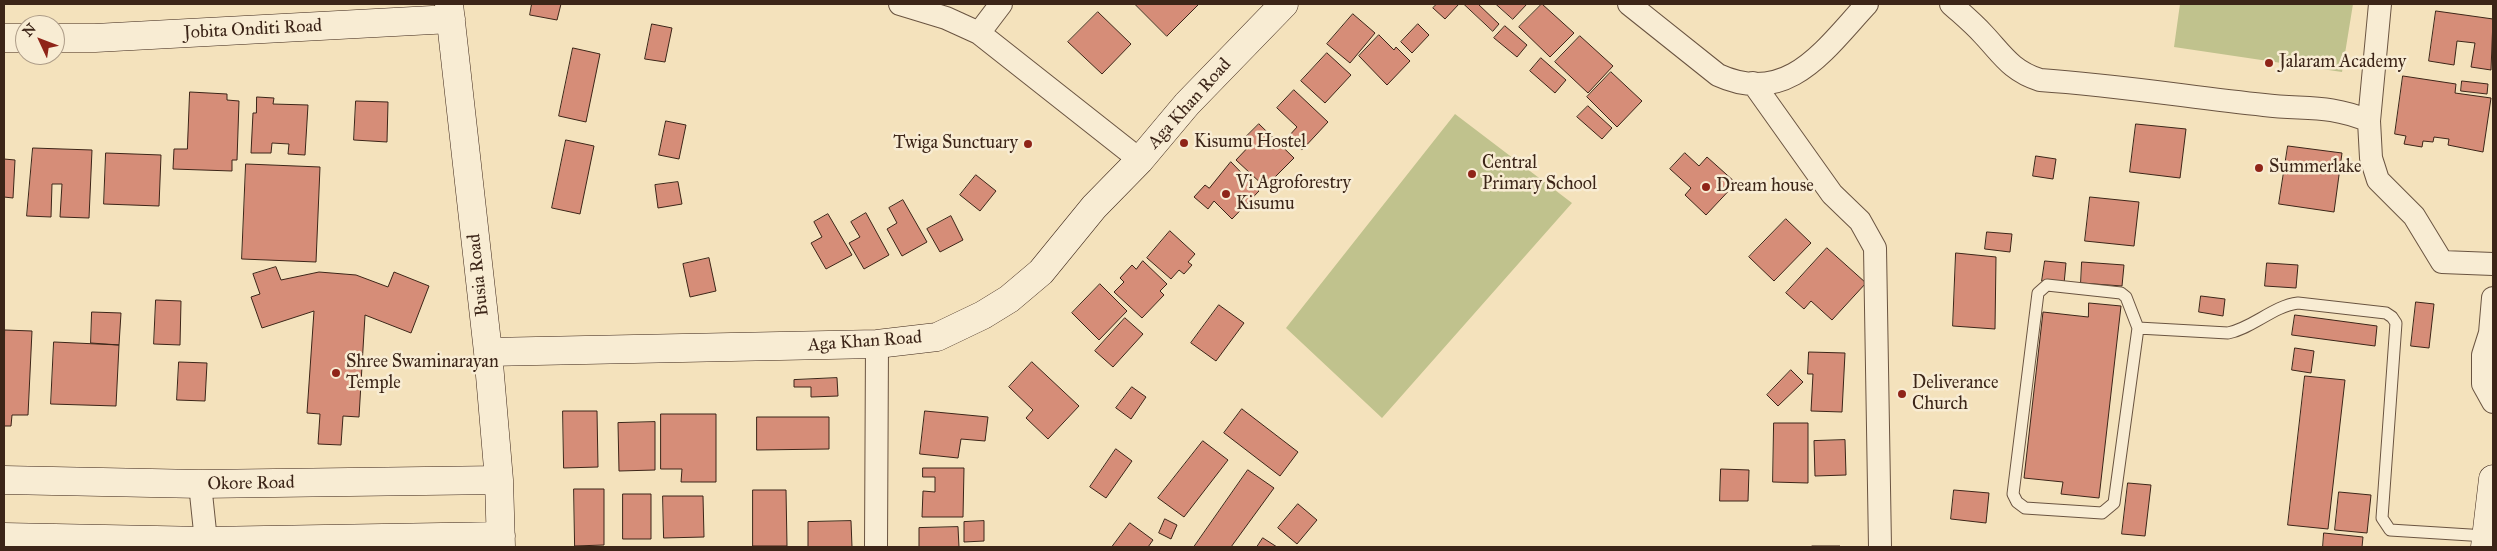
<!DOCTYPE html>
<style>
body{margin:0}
#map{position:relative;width:2497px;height:551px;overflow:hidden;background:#f4e2bc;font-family:"IM FELL Great Primer",serif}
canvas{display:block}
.frame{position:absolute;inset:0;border:5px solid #3c2518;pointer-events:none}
.north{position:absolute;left:15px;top:15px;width:50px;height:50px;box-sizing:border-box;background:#f8ecd3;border:1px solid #ad9c88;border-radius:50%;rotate:313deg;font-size:14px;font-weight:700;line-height:20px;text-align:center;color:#3c2518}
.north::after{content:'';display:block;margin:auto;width:18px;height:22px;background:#8f2418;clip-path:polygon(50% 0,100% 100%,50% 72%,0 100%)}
</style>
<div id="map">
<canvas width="2497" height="551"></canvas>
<div class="frame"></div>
<div class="north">N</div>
</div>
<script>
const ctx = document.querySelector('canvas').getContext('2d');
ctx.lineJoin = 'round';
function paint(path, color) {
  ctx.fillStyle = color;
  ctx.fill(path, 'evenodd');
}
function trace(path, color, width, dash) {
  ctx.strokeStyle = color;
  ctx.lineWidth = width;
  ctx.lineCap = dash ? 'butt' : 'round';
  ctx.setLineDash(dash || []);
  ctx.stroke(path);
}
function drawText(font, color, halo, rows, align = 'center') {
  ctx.font = font + ' "IM FELL Great Primer",serif';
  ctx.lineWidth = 5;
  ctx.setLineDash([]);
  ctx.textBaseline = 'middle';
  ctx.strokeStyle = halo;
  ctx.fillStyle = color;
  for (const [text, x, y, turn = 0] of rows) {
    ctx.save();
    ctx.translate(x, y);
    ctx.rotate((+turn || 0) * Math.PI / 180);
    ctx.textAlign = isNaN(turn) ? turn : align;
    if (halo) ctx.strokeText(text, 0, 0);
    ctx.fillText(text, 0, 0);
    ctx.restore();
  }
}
paint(new Path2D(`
 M 2180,4 L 2353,4 L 2342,72 L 2174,47 Z
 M 1455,114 L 1572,203 L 1382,418 L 1286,328 Z`), '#c0c28d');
const building = new Path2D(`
 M 532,4 L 561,4 L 557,20 L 530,15 Z
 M 1135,4 L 1199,4 L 1167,36 Z
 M 1437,4 L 1459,4 L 1445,19 L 1433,8 Z
 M 1464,4 L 1478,4 L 1499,24 L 1493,31 Z
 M 1496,4 L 1527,4 L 1513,19 Z
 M 1542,4 L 1574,33 L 1550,57 L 1519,27 Z
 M 2436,11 L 2493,19 L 2491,70 L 2471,67 L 2475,43 L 2457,41 L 2454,65 L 2429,61 Z
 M 1098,12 L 1131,44 L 1102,74 L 1068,42 Z
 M 1353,14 L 1375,33 L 1350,63 L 1327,44 Z
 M 652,24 L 672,28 L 665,62 L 645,59 Z
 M 1418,24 L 1429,35 L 1412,53 L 1401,42 Z
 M 1505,26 L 1527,45 L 1517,57 L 1494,38 Z
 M 1379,35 L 1394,50 L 1396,47 L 1410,61 L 1387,85 L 1359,56 Z
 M 1580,36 L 1613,66 L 1588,93 L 1555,62 Z
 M 573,48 L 600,54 L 586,122 L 559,116 Z
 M 1327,53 L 1351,75 L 1325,103 L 1301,81 Z
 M 1541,58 L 1566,80 L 1555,93 L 1530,71 Z
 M 1611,72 L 1642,101 L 1617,127 L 1587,97 Z
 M 2403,76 L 2456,84 L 2455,93 L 2491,98 L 2483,152 L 2448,145 L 2449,139 L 2434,137 L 2433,142 L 2423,141 L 2422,147 L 2404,144 L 2406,136 L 2395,134 Z
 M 2462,81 L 2488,84 L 2487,94 L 2461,91 Z
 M 1294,90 L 1328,122 L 1302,150 L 1288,137 L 1297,127 L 1277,108 Z
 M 190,92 L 227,94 L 227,100 L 239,101 L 237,160 L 232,160 L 232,171 L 173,169 L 174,149 L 187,149 Z
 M 257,97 L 274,98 L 273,104 L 308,105 L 305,155 L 288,154 L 289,144 L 272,143 L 271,153 L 251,153 L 253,113 L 256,113 Z
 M 356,101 L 388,102 L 387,142 L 354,140 Z
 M 1588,106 L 1612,128 L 1602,139 L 1577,117 Z
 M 666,121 L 686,125 L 679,159 L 659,155 Z
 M 1259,124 L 1294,158 L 1265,187 L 1236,160 L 1253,142 L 1247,136 Z
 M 2136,124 L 2186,129 L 2180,178 L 2130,172 Z
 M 566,140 L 594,146 L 580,214 L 552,208 Z
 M 2288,146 L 2342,153 L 2334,212 L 2279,204 Z
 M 33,148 L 92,150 L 89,218 L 60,217 L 62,184 L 52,184 L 51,217 L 27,216 Z
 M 106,153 L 161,155 L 159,206 L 104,204 Z
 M 1685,153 L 1699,166 L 1707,157 L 1736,183 L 1706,215 L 1685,195 L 1691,188 L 1670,169 Z
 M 2036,156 L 2056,159 L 2053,179 L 2033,176 Z
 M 4,159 L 15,160 L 13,198 L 4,197 Z
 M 1231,162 L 1259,191 L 1232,219 L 1214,201 L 1208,209 L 1194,197 L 1205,185 L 1209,188 Z
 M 246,164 L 320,167 L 316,262 L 242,259 Z
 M 976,175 L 996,191 L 980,211 L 960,195 Z
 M 678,182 L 682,204 L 658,208 L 655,185 Z
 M 2090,197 L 2139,202 L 2134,246 L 2085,241 Z
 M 903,200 L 927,242 L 902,256 L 887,229 L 897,223 L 889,208 Z
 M 866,213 L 889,255 L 864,269 L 849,243 L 860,237 L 851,222 Z
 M 828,214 L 852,255 L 826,269 L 811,243 L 822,237 L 814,222 Z
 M 951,216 L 963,240 L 940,252 L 927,229 Z
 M 1786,219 L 1811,243 L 1774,281 L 1749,257 Z
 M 1170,231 L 1195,254 L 1188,262 L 1192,265 L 1184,274 L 1179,270 L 1171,279 L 1147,258 Z
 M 1987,232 L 2012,234 L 2010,252 L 1985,249 Z
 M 1827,248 L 1866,283 L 1832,320 L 1811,301 L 1804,309 L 1786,293 Z
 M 1956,253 L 1996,257 L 1995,329 L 1953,326 Z
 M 709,258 L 716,291 L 690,297 L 683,264 Z
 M 1143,261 L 1167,284 L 1160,291 L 1164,295 L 1142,318 L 1114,292 L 1124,282 L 1120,278 L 1132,265 L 1136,269 Z
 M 2045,261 L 2066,263 L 2064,284 L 2042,281 Z
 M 2082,262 L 2124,265 L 2122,286 L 2081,283 Z
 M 2267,263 L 2298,265 L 2296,288 L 2265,286 Z
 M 276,267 L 281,280 L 319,272 L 356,275 L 388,287 L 394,272 L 429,286 L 411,333 L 365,315 L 359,417 L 343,416 L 341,445 L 318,444 L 320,414 L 307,413 L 314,311 L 262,328 L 251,297 L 260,294 L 253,274 Z
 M 1100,284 L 1127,311 L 1099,340 L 1072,313 Z
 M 2201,296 L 2225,299 L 2223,316 L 2199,312 Z
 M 156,300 L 181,301 L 180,345 L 154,344 Z
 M 2416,302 L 2434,304 L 2429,348 L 2411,346 Z
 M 2089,303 L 2121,306 L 2099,498 L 2061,494 L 2063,482 L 2024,478 L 2043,312 L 2088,317 Z
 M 1219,305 L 1244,323 L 1216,361 L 1191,343 Z
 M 92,312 L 121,313 L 119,345 L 91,343 Z
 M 2295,315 L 2377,326 L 2375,346 L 2292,335 Z
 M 1125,318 L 1143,334 L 1113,367 L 1095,351 Z
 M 5,330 L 32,331 L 28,415 L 12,415 L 11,426 L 4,426 Z
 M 54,342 L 119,345 L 116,406 L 51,404 Z
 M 2295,348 L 2314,351 L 2311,373 L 2292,370 Z
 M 1809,352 L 1845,353 L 1842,412 L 1811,411 L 1813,374 L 1808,374 Z
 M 179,362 L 207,363 L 205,401 L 177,400 Z
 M 1032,362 L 1079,406 L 1048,439 L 1026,418 L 1033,410 L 1009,387 Z
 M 1791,370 L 1803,382 L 1778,406 L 1767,395 Z
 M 2305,376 L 2345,380 L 2328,529 L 2288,525 Z
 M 837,378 L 838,396 L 811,397 L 811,387 L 794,387 L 794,380 Z
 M 1132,387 L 1146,397 L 1131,419 L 1116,408 Z
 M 1242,409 L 1298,452 L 1280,476 L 1224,433 Z
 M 563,411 L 597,411 L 598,467 L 564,468 Z
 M 925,411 L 988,417 L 985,441 L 961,439 L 958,458 L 920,454 Z
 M 661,414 L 716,414 L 716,482 L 681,482 L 682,469 L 661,469 Z
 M 757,417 L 829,417 L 829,449 L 757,450 Z
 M 655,422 L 655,470 L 619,471 L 618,423 Z
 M 1774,423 L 1808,423 L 1808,483 L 1773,482 Z
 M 1845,440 L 1846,475 L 1815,476 L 1814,441 Z
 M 1203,441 L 1228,460 L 1184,517 L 1158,498 Z
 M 1116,449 L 1132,461 L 1106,498 L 1090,487 Z
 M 923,468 L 964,468 L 963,517 L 922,517 L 923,491 L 935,492 L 935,477 L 923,477 Z
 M 1721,469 L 1749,470 L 1748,501 L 1720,501 Z
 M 1248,470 L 1274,488 L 1231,547 L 1194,547 Z
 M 2128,483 L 2151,485 L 2145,536 L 2122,534 Z
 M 574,489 L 604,489 L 604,545 L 575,546 Z
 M 753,490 L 786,490 L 787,546 L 753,546 Z
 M 1954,490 L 1989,493 L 1986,523 L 1951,519 Z
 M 2339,492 L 2371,495 L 2367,533 L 2335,530 Z
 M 623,494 L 651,494 L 651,539 L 623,539 Z
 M 663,496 L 703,496 L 704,537 L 664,538 Z
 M 1298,504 L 1317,520 L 1297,544 L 1278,528 Z
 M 1165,519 L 1177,525 L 1171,539 L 1159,533 Z
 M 851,521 L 852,547 L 808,547 L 808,522 Z
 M 984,521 L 984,541 L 964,542 L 964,522 Z
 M 1130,523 L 1153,540 L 1148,547 L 1112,547 Z
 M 958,527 L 959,547 L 919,547 L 919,528 Z
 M 2324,533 L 2363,537 L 2362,547 L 2323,547 Z
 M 1263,538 L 1277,547 L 1257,547 Z
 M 1812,546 L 1840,546 L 1840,547 L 1812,547 Z`);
paint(building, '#d68d78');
trace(building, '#3c2518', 1);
const lane = new Path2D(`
 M 2047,285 L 2121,293 L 2126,297 L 2138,328 L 2114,503 L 2102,513 L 2025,508 L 2017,502 L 2013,494 L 2038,293 Z
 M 2138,328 L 2228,333 C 2253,328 2273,306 2298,303 L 2386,313 L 2392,317 L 2396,323 L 2382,518 L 2390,530 L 2486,536`);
const street = new Path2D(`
 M 900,4 L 946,18 L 979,33
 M 1001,4 L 979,33 L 1140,160
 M 1629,4 L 1718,75 C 1788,107 1825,49 1867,4
 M 1951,4 C 1962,14 1973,23 1983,34 C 2002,54 2011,71 2040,80 C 2115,85 2189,97 2264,105 C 2305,110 2328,104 2369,121
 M 2380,4 L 2369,121 L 2371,158 L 2378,180 L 2414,216 L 2442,262 L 2493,264
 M 1753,83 L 1832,194 L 1860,221 L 1875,248 L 1880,547
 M 2493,298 L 2490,333 L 2483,355 L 2483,384 L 2493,402
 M 200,484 L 206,541
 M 876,547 L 877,344`);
const secondary = new Path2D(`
 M 449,4 L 488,352 L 499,480 L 501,547
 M 4,38 L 25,38
 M 55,38 L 95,38 L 451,19
 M 488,352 L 877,344 L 937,337 L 983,315 L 1009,299 L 1041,272 L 1094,207 L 1140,160 L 1187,104 L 1284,4
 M 4,480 L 200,484 L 499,480
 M 4,537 L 206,541 L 501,536
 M 2485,547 L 2493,479`);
trace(lane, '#6a5441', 13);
trace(street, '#6a5441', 24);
trace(secondary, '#3c2518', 29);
trace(lane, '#f8ecd3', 11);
trace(street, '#f8ecd3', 22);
trace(secondary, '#f8ecd3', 28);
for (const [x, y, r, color] of [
 [2269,63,5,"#8f2418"],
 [1184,143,5,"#8f2418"],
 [1028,144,5,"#8f2418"],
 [2259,168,5,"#8f2418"],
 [1472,174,5,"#8f2418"],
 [1706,187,5,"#8f2418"],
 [1226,194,5,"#8f2418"],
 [336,373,5,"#8f2418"],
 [1902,394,5,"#8f2418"]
]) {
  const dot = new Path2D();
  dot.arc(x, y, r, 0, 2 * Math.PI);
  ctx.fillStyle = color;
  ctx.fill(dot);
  trace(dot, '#f8ecd3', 2);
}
drawText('18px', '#3c2518', '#f8ecd3', [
 ["Jobita Onditi Road",253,30,-3],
 ["Aga Khan Road",1190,104,-48],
 ["Busia Road",479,275,-96],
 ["Aga Khan Road",865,342,-4],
 ["Okore Road",251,484,-1]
]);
drawText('18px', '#3c2518', '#f8ecd3', [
 ["Jalaram Academy",2279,63],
 ["Kisumu Hostel",1194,143],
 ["Twiga Sunctuary",1018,144,"right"],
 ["Central",1482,164],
 ["Primary School",1482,185],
 ["Summerlake",2269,168],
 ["Vi Agroforestry",1236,184],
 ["Kisumu",1236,205],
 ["Dream house",1716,187],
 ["Shree Swaminarayan",346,363],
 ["Temple",346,384],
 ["Deliverance",1912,384],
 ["Church",1912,405]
], 'left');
</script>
